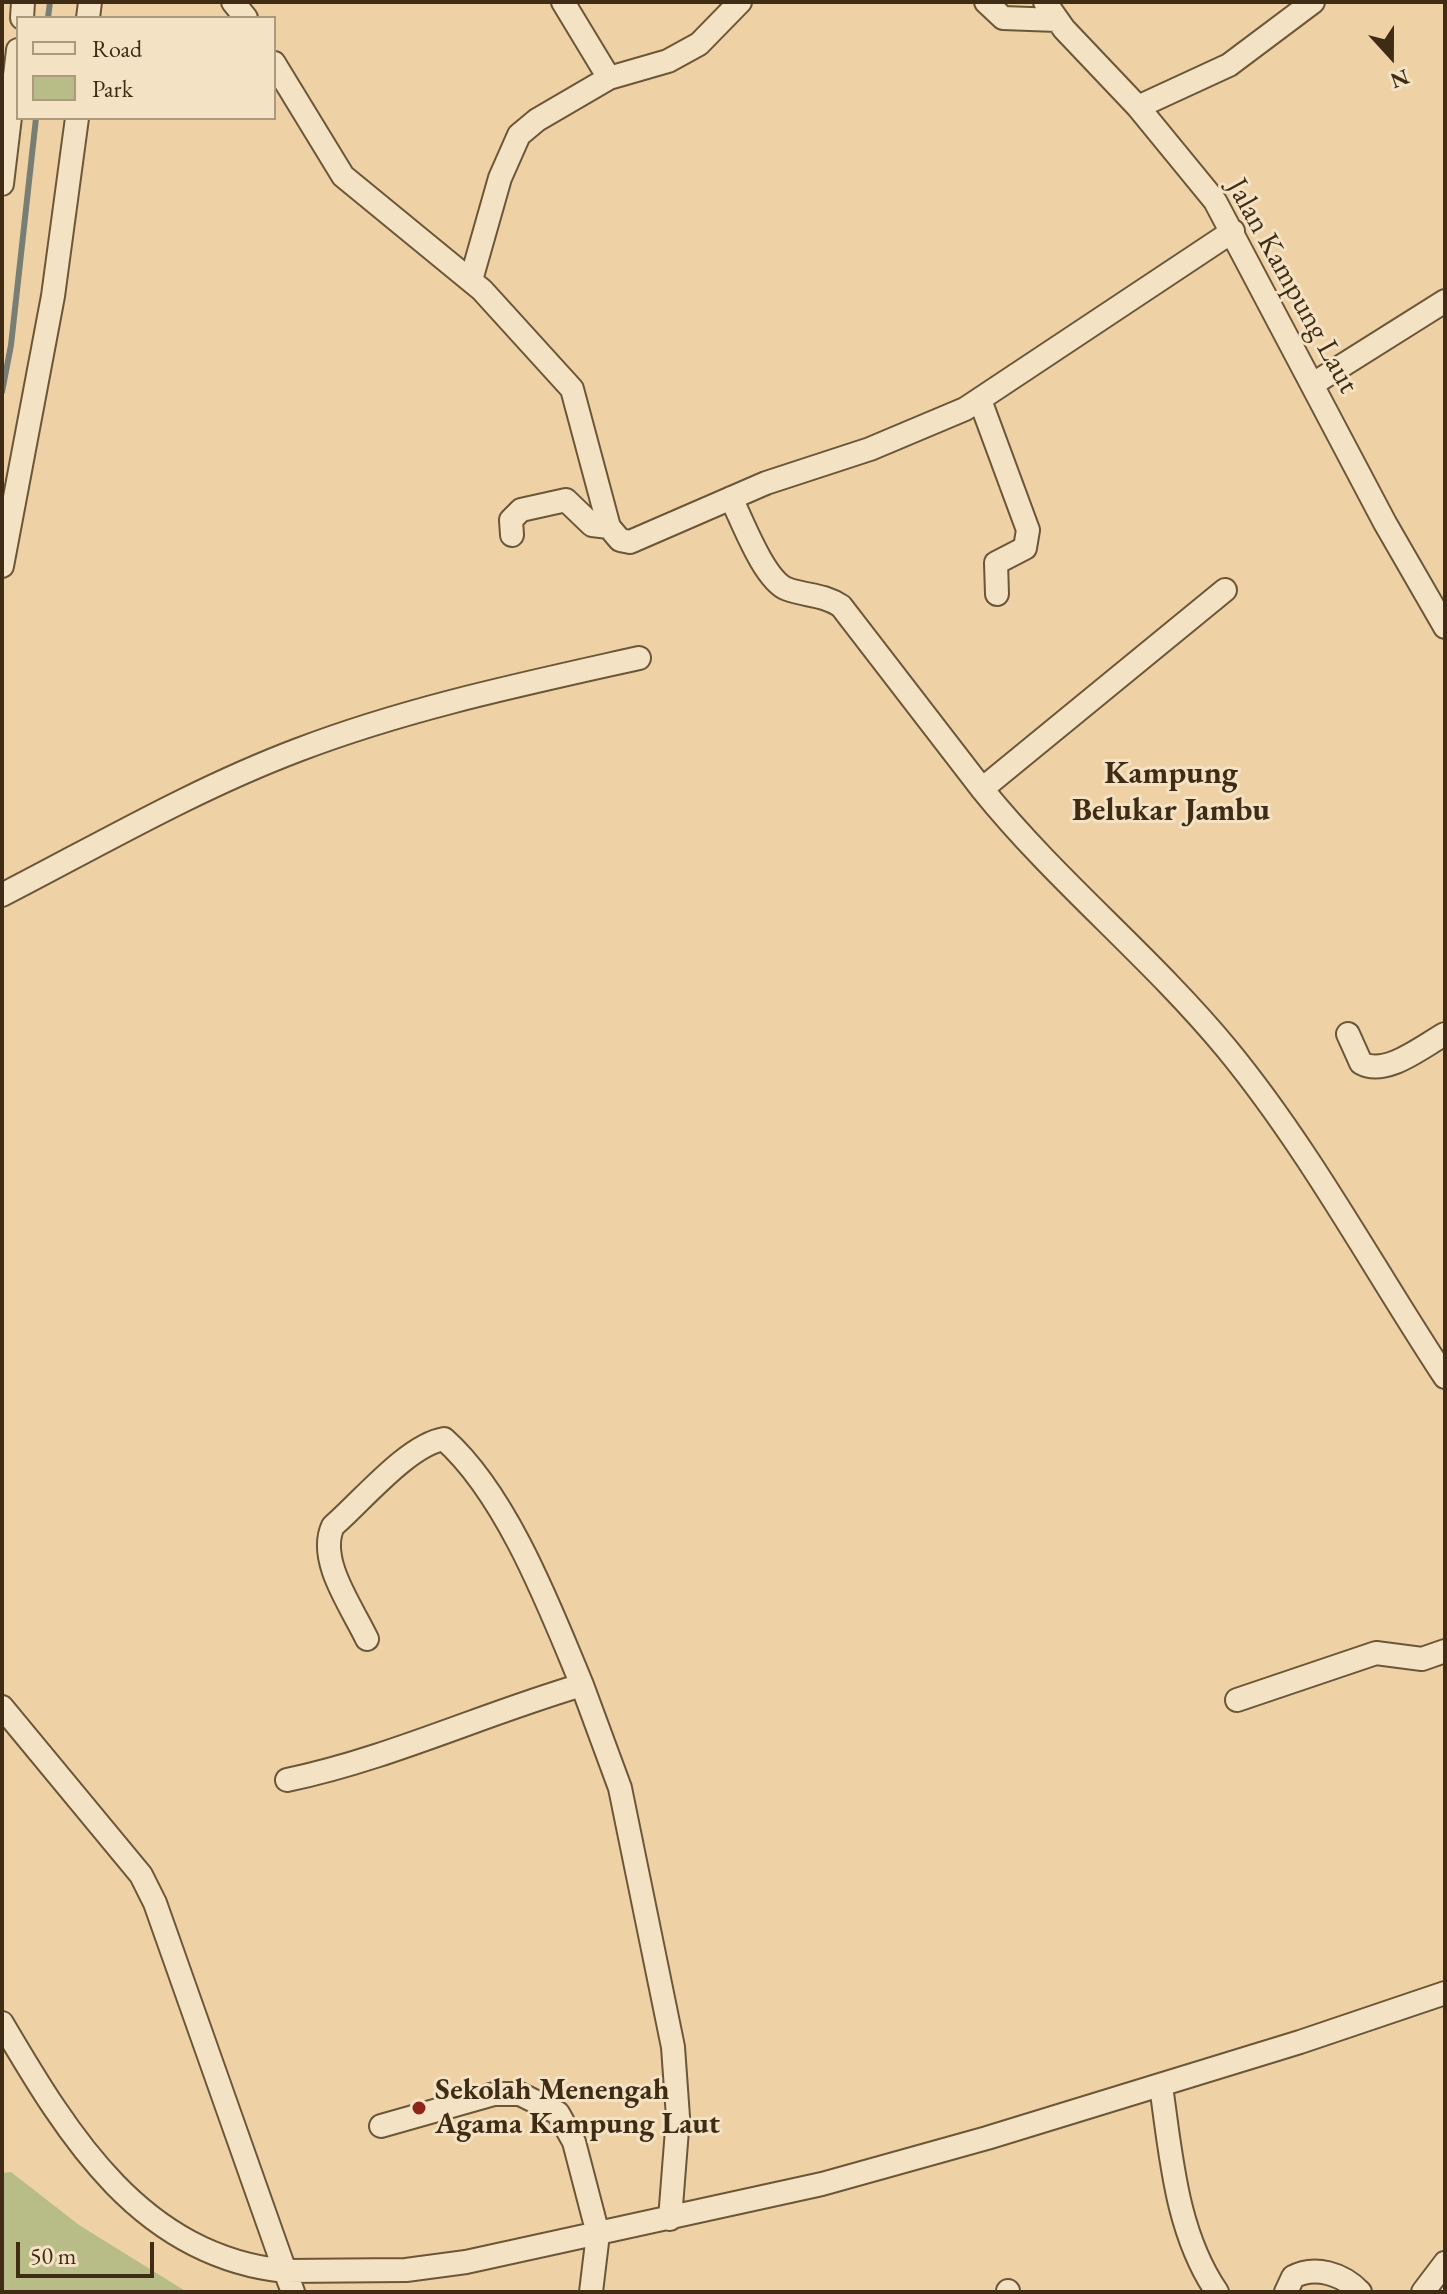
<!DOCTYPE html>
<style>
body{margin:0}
#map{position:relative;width:1447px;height:2294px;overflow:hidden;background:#eed2a6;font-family:"EB Garamond",serif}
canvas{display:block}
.frame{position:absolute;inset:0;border:4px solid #402c14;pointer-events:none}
.legend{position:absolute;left:16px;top:16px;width:260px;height:104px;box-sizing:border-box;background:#f4e2c5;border:2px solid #ac997e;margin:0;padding:10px 14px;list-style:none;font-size:24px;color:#402c14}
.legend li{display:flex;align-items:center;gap:16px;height:40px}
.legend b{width:40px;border:2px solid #ac997e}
.north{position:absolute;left:1351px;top:16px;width:80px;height:80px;-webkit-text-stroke:6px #f4e2c5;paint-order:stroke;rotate:159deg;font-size:22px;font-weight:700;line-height:32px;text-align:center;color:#402c14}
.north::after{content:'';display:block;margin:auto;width:28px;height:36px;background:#402c14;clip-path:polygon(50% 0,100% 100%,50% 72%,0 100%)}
.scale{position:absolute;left:16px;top:2242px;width:138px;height:36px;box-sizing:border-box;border:4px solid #402c14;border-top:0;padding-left:10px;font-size:24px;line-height:28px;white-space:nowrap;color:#402c14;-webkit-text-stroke:6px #f4e2c5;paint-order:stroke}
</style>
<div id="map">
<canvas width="1447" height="2294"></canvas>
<div class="frame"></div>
<ul class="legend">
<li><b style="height:10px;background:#f4e2c5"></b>Road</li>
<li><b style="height:22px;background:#b8bc87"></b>Park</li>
</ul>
<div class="north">N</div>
<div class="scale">50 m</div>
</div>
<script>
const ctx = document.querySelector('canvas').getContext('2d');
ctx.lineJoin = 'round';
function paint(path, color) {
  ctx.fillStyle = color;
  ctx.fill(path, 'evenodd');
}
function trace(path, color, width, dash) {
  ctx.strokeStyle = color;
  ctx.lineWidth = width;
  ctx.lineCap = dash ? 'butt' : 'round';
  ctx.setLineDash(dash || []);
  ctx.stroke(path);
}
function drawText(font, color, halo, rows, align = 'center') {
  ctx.font = font + ' "EB Garamond",serif';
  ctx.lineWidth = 6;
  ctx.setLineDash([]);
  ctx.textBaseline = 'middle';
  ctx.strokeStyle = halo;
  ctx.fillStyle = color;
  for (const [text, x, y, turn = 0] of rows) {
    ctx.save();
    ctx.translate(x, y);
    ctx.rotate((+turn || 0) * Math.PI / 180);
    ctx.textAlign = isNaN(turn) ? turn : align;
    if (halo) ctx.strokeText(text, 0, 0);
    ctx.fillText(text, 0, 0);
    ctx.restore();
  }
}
paint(new Path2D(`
 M 11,2172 L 79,2225 L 187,2292 L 2,2292 L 2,2173 Z`), '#b8bc87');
trace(new Path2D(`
 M 48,18 L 50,2
 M 2,392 L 11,345 L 36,118`), '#787e73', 6);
const minor = new Path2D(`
 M 233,2 L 246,18
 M 563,2 L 609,78
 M 986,2 L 1003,18 L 1057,20
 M 1045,2 L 1064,29 L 1138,107 L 1215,201 L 1385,523 L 1445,627
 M 22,18 L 23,2
 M 88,18 L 90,2
 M 274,63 L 343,176 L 482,290 L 572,389 L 609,527 L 620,540 L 630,542 L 766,483 L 870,449 L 965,409 L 1233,231
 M 1138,107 L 1229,65 L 1313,2
 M 2,184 L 18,50
 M 471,280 L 500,178 L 519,135 L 537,120 L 609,78 L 668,61 L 699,44 L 740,2
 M 1313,384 L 1445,301
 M 980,400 L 1028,530 L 1025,548 L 996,563 L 997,594
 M 731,498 C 742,520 764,580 787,589 C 806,596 823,594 841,606 L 982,789 L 1225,590
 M 512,535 L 511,520 L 521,510 L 566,500 L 592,525 L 609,527
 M 2,566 L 53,296 L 77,118
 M 982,789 C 1057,882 1151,957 1227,1049 C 1310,1150 1373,1268 1445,1377
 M 2,895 C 99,845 195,789 298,750 C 408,708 523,684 639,658
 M 1348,1034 L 1361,1063 C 1386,1077 1423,1046 1445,1034
 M 367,1639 C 352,1607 317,1560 333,1526 C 362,1501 408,1445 444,1439 C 507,1495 550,1608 582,1685
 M 1237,1700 L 1376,1653 L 1422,1659 L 1445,1651
 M 2,1707 L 141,1875 L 155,1903 L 285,2271 L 406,2270 L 466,2262 L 822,2184 L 987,2138 L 1300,2042 L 1445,1993
 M 287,1780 C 388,1759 483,1714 582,1685 L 620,1788 L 673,2047 L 678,2117 L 670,2219
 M 2,2023 C 69,2137 141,2256 285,2271 L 293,2292
 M 1161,2086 C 1171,2155 1176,2232 1217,2292
 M 381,2126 L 494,2094 L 520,2094 L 558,2113 L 574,2142 L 598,2234 L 591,2292
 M 1008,2291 L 1008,2292
 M 1286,2292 L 1293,2277 C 1315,2265 1343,2274 1360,2292
 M 1423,2292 L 1445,2263`);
trace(minor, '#6c5638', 26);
trace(minor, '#f4e2c5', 22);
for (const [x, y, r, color] of [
 [419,2108,8,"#8f2418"]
]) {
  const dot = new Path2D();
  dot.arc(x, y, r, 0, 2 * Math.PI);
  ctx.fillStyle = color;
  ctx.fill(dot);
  trace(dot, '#f4e2c5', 3);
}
drawText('30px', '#402c14', '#f4e2c5', [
 ["Jalan Kampung Laut",1292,286,61]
]);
drawText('bold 30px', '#402c14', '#f4e2c5', [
 ["Sekolah Menengah",435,2091],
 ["Agama Kampung Laut",435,2125]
], 'left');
drawText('bold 32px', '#402c14', '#f4e2c5', [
 ["Kampung",1171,774],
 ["Belukar Jambu",1171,811]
]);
</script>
